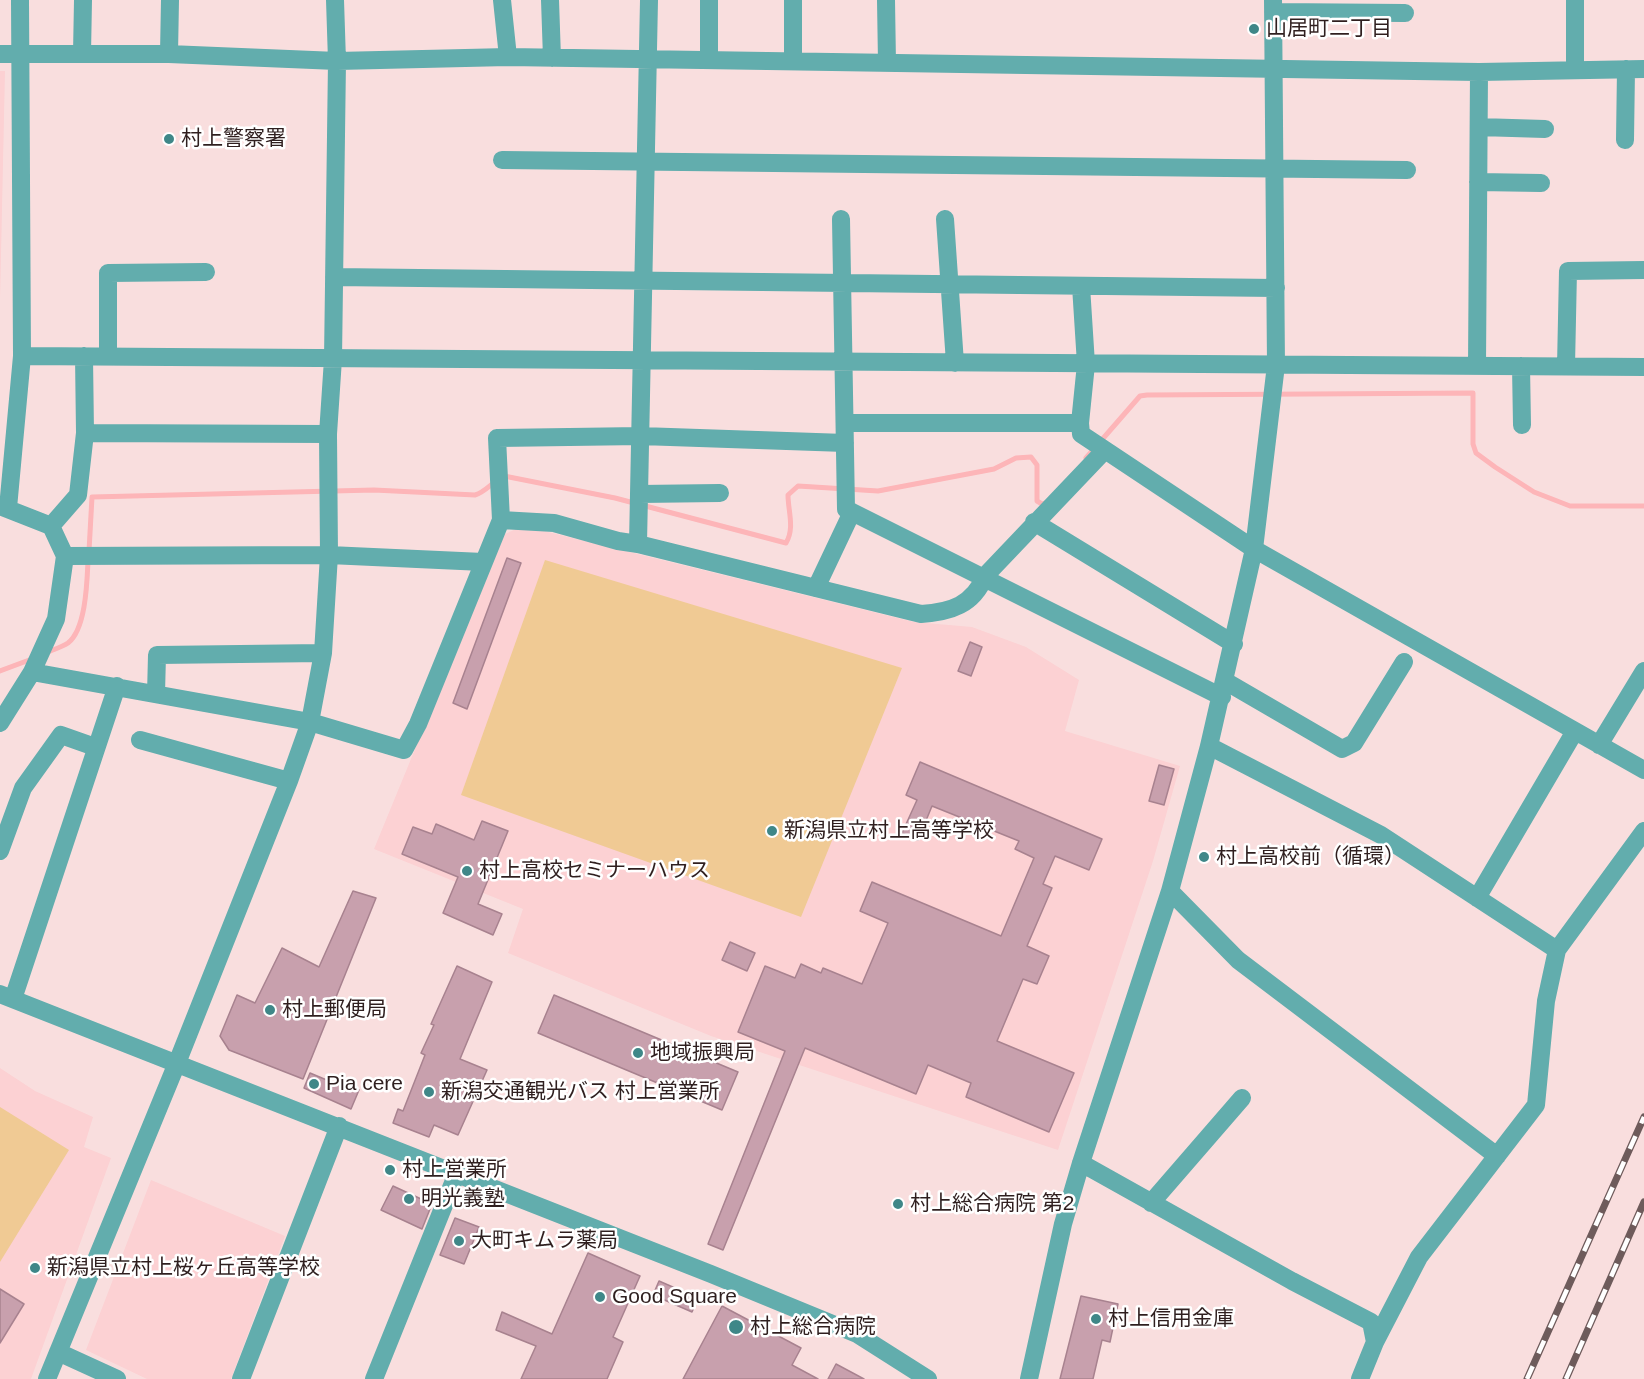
<!DOCTYPE html>
<meta charset="utf-8">
<style>
body{margin:0}
canvas{display:block;background:#f9dede}
</style>
<canvas width="1644" height="1379"></canvas>
<script>
const ctx = document.querySelector('canvas').getContext('2d');
ctx.lineJoin = 'round';
function paint(path, color) {
  ctx.fillStyle = color;
  ctx.fill(path, 'evenodd');
}
function trace(path, color, width, dash) {
  ctx.strokeStyle = color;
  ctx.lineWidth = width;
  ctx.lineCap = dash ? 'butt' : 'round';
  ctx.setLineDash(dash || []);
  ctx.stroke(path);
}
function drawText(font, color, halo, rows, align = 'center') {
  ctx.font = font + ' Arial,"Noto Sans JP",sans-serif';
  ctx.lineWidth = 5;
  ctx.setLineDash([]);
  ctx.textBaseline = 'middle';
  ctx.strokeStyle = halo;
  ctx.fillStyle = color;
  for (const [text, x, y, turn = 0] of rows) {
    ctx.save();
    ctx.translate(x, y);
    ctx.rotate((+turn || 0) * Math.PI / 180);
    ctx.textAlign = isNaN(turn) ? turn : align;
    if (halo) ctx.strokeText(text, 0, 0);
    ctx.fillText(text, 0, 0);
    ctx.restore();
  }
}
paint(new Path2D(`
 M 0,71 L 5,71 L 0,301 Z
 M 518,528 L 532,528 L 914,622 L 972,627 L 1026,647 L 1079,680 L 1065,731 L 1180,766 L 1153,861 L 1058,1150 L 711,1036 L 508,953 L 523,909 L 374,849 L 503,535 Z
 M 0,1068 L 35,1091 L 93,1117 L 84,1147 L 111,1158 L 31,1379 L 0,1379 Z
 M 151,1180 L 285,1236 L 231,1379 L 147,1379 L 86,1350 Z`), '#fcd1d3');
paint(new Path2D(`
 M 545,560 L 902,668 L 801,917 L 461,795 Z
 M 0,1107 L 69,1150 L 0,1262 Z`), '#f0ca94');
trace(new Path2D(`
 M 1086,458 L 1140,396 L 1147,395 L 1473,393 L 1473,444 L 1476,453 L 1495,467 L 1534,492 L 1570,506 L 1644,506
 M 89,551 L 92,497 L 374,490 L 475,495 C 486,492 493,481 504,476 L 615,498 L 786,543 C 795,528 788,511 788,495 L 798,486 L 878,491 L 994,469 L 1016,458 L 1031,457 L 1037,465 L 1037,501 L 1042,504 L 1046,503
 M 46,653 C 52,650 62,647 68,643 C 86,629 87,582 88,561
 M 0,671 L 32,659`), '#fdb5b8', 5);
const building = new Path2D(`
 M 507,558 L 521,563 L 467,709 L 453,703 Z
 M 970,642 L 982,647 L 971,676 L 958,671 Z
 M 920,762 L 1102,839 L 1089,870 L 1055,856 L 1043,884 L 1052,888 L 1027,946 L 1049,956 L 1037,984 L 1023,979 L 997,1041 L 1074,1073 L 1049,1132 L 966,1097 L 971,1083 L 928,1065 L 916,1094 L 805,1048 L 723,1250 L 708,1244 L 785,1051 L 738,1032 L 765,966 L 795,978 L 801,964 L 821,973 L 823,968 L 862,984 L 888,923 L 860,911 L 872,882 L 1001,936 L 1034,858 L 1015,849 L 1019,841 L 932,806 L 918,840 L 902,833 L 917,800 L 906,795 Z
 M 1159,765 L 1174,769 L 1164,805 L 1149,801 Z
 M 482,821 L 508,831 L 478,904 L 502,914 L 493,935 L 443,913 L 458,877 L 402,854 L 413,827 L 432,834 L 436,824 L 474,840 Z
 M 353,891 L 376,898 L 303,1079 L 229,1050 L 220,1036 L 237,995 L 255,1003 L 282,948 L 319,967 Z
 M 730,942 L 755,953 L 747,971 L 722,960 Z
 M 457,966 L 492,982 L 460,1059 L 487,1070 L 458,1135 L 434,1125 L 429,1137 L 393,1123 L 398,1109 L 403,1111 L 425,1055 L 421,1053 L 434,1025 L 431,1024 Z
 M 554,995 L 738,1072 L 722,1110 L 538,1033 Z
 M 310,1073 L 341,1086 L 343,1082 L 359,1090 L 351,1109 L 304,1088 Z
 M 393,1186 L 432,1204 L 422,1229 L 381,1210 Z
 M 455,1218 L 479,1227 L 464,1264 L 440,1255 Z
 M 588,1253 L 640,1276 L 613,1337 L 623,1342 L 607,1379 L 521,1379 L 536,1346 L 496,1330 L 502,1312 L 552,1334 Z
 M 659,1281 L 698,1298 L 692,1312 L 653,1295 Z
 M 0,1289 L 24,1304 L 0,1343 Z
 M 1081,1296 L 1118,1304 L 1110,1342 L 1102,1340 L 1093,1379 L 1060,1379 Z
 M 722,1306 L 801,1348 L 792,1365 L 818,1379 L 683,1379 Z
 M 836,1364 L 864,1379 L 828,1379 Z`);
paint(building, '#c8a0ad');
trace(building, '#a8828f', 1.5);
trace(new Path2D(`
 M 502,0 L 508,57
 M 550,0 L 552,58
 M 709,0 L 709,60
 M 886,0 L 887,63
 M 1575,0 L 1575,69
 M 1273,12 L 1405,13
 M 0,54 L 169,54 L 337,61 L 508,57 L 1479,72 L 1644,69
 M 82,54 L 83,0
 M 169,54 L 170,0
 M 793,61 L 793,0
 M 1479,127 L 1545,129
 M 1625,140 L 1626,69
 M 502,160 L 1407,170
 M 1478,182 L 1541,183
 M 841,219 L 846,509 L 1222,697
 M 945,219 L 955,363
 M 334,277 L 1276,288
 M 1081,286 L 1086,364 L 1080,423 L 1081,434 L 1254,549 L 1644,770
 M 22,356 L 1644,367
 M 108,356 L 108,273 L 206,272
 M 1477,366 L 1479,72
 M 1521,366 L 1522,425
 M 1566,366 L 1568,271 L 1644,270
 M 845,423 L 1080,423
 M 85,433 L 328,434
 M 639,494 L 720,493
 M 0,506 L 51,526 L 65,556 L 56,619 L 32,672 L 0,723
 M 8,508 L 22,356 L 20,0
 M 501,520 L 497,438 L 641,436 L 845,443
 M 1034,522 L 1234,644
 M 51,526 L 78,495 L 85,433 L 84,356
 M 638,544 L 649,0
 M 65,556 L 329,555 L 483,562
 M 816,588 L 852,512
 M 32,672 L 310,722 L 404,750 L 418,724 L 501,520 L 554,523 L 618,541 L 638,544 L 921,614 C 951,612 973,605 985,576 L 1105,450
 M 1225,681 L 1342,749 L 1354,743 L 1404,662
 M 156,694 L 157,655 L 323,653
 M 140,740 L 289,781
 M 1599,745 L 1644,671
 M 1209,746 L 1381,835 L 1557,950
 M 0,851 L 23,788 L 61,735 L 95,747
 M 1170,891 L 1238,960 L 1497,1156
 M 1477,898 L 1575,731
 M 0,994 L 711,1274 L 857,1334 L 928,1379
 M 13,999 L 117,686
 M 1081,1163 L 1292,1281 L 1371,1322 L 1375,1342 L 1360,1379
 M 1151,1203 L 1242,1098
 M 1375,1342 L 1419,1257 L 1536,1105 L 1546,1001 L 1557,950 L 1644,831
 M 58,1352 L 117,1379
 M 47,1379 L 177,1063 L 289,781 L 310,722 L 323,653 L 329,555 L 328,434 L 333,359 L 337,61 L 335,0
 M 241,1379 L 339,1126
 M 374,1379 L 457,1173
 M 1029,1379 L 1063,1224 L 1081,1163 L 1170,891 L 1209,746 L 1254,549 L 1276,365 L 1273,0`), '#62adad', 18);
const rail = new Path2D(`
 M 1527,1379 L 1644,1117
 M 1566,1379 L 1644,1202`);
trace(rail, '#6e5b5b', 7);
trace(rail, '#fff', 4.5, [14]);
for (const [x, y, r, color] of [
 [1254,29,6,"#3f8788"],
 [169,139,6,"#3f8788"],
 [772,831,6,"#3f8788"],
 [1204,857,6,"#3f8788"],
 [467,871,6,"#3f8788"],
 [270,1010,6,"#3f8788"],
 [638,1053,6,"#3f8788"],
 [314,1084,6,"#3f8788"],
 [429,1092,6,"#3f8788"],
 [390,1170,6,"#3f8788"],
 [409,1199,6,"#3f8788"],
 [898,1204,6,"#3f8788"],
 [459,1241,6,"#3f8788"],
 [35,1268,6,"#3f8788"],
 [600,1297,6,"#3f8788"],
 [1096,1319,6,"#3f8788"],
 [736,1327,8,"#3f8788"]
]) {
  const dot = new Path2D();
  dot.arc(x, y, r, 0, 2 * Math.PI);
  ctx.fillStyle = color;
  ctx.fill(dot);
  trace(dot, '#fff', 2);
}
drawText('21px', '#2f1f1f', '#fff', [
 ["山居町二丁目",1266,29],
 ["村上警察署",181,139],
 ["新潟県立村上高等学校",784,831],
 ["村上高校前（循環）",1216,857],
 ["村上高校セミナーハウス",479,871],
 ["村上郵便局",282,1010],
 ["地域振興局",650,1053],
 ["Pia cere",326,1084],
 ["新潟交通観光バス 村上営業所",441,1092],
 ["村上営業所",402,1170],
 ["明光義塾",421,1199],
 ["村上総合病院 第2",910,1204],
 ["大町キムラ薬局",471,1241],
 ["新潟県立村上桜ヶ丘高等学校",47,1268],
 ["Good Square",612,1297],
 ["村上信用金庫",1108,1319],
 ["村上総合病院",750,1327]
], 'left');
</script>
